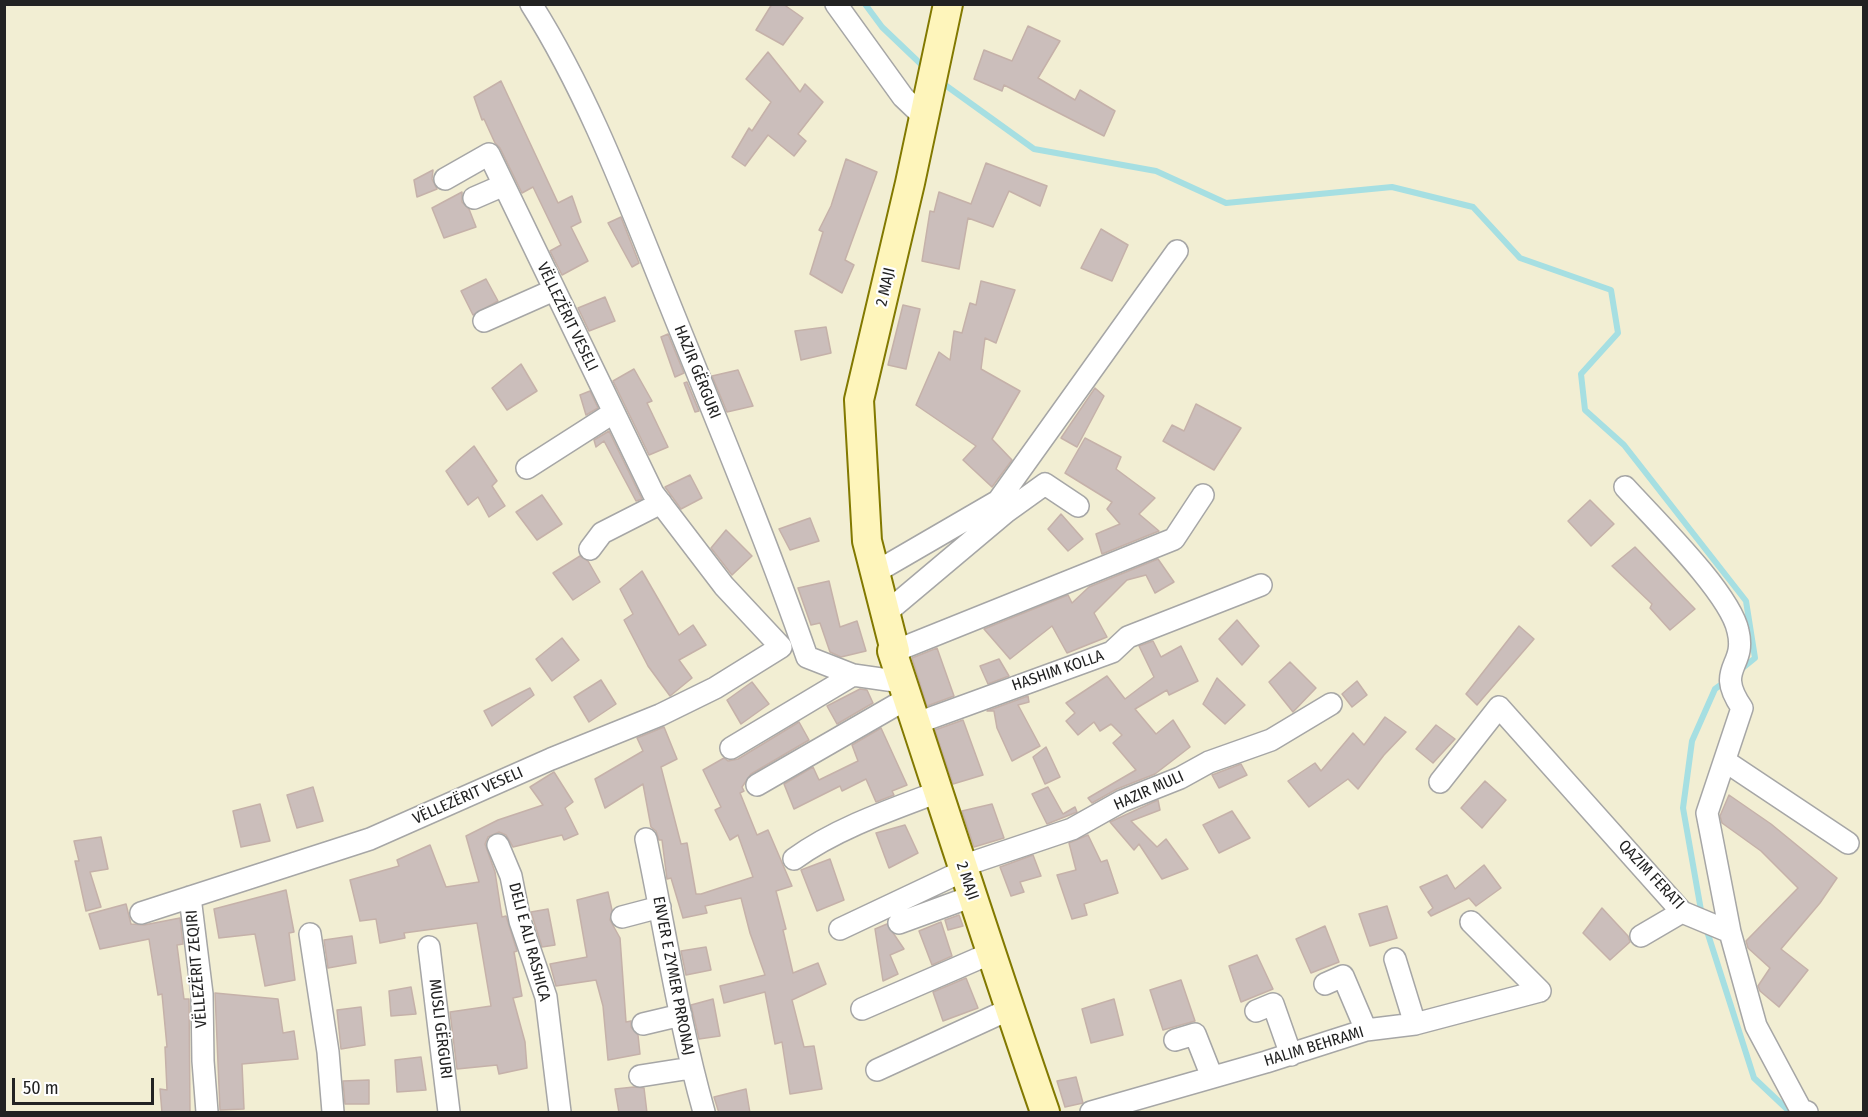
<!DOCTYPE html>
<meta charset="utf-8">
<style>
body{margin:0}
#map{position:relative;width:1868px;height:1117px;overflow:hidden;background:#f2ede8;font-family:"Fira Sans Condensed",sans-serif}
canvas{display:block}
.frame{position:absolute;inset:0;border:6px solid #222;pointer-events:none}
.scale{position:absolute;left:12px;top:1078px;width:142px;height:27px;box-sizing:border-box;border:3px solid #222;border-top:0;padding-left:8px;font-size:18px;line-height:21px;white-space:nowrap;color:#222;-webkit-text-stroke:4px #fff;paint-order:stroke}
</style>
<div id="map">
<canvas width="1868" height="1117"></canvas>
<div class="frame"></div>
<div class="scale">50 m</div>
</div>
<script>
const ctx = document.querySelector('canvas').getContext('2d');
ctx.lineJoin = 'round';
function paint(path, color) {
  ctx.fillStyle = color;
  ctx.fill(path, 'evenodd');
}
function trace(path, color, width, dash) {
  ctx.strokeStyle = color;
  ctx.lineWidth = width;
  ctx.lineCap = dash ? 'butt' : 'round';
  ctx.setLineDash(dash || []);
  ctx.stroke(path);
}
function drawText(font, color, halo, rows, align = 'center') {
  ctx.font = font + ' "Fira Sans Condensed",sans-serif';
  ctx.lineWidth = 4.5;
  ctx.setLineDash([]);
  ctx.textBaseline = 'middle';
  ctx.strokeStyle = halo;
  ctx.fillStyle = color;
  for (const [text, x, y, turn = 0] of rows) {
    ctx.save();
    ctx.translate(x, y);
    ctx.rotate((+turn || 0) * Math.PI / 180);
    ctx.textAlign = isNaN(turn) ? turn : align;
    if (halo) ctx.strokeText(text, 0, 0);
    ctx.fillText(text, 0, 0);
    ctx.restore();
  }
}
paint(new Path2D(`
 M 5,5 L 1863,5 L 1863,1112 L 5,1112 Z`), '#f2eed3');
trace(new Path2D(`
 M 865,4 L 882,27 L 926,69
 M 941,82 L 1034,149 L 1156,171 L 1226,203 L 1392,187 L 1473,207 L 1520,258 L 1611,290 L 1618,333 L 1581,374 L 1585,410 L 1624,445 L 1746,601 L 1755,658 L 1739,671
 M 1702,916 L 1683,808 L 1692,741 L 1715,689 L 1726,681
 M 1706,928 L 1754,1078 L 1790,1112`), '#a6dfe2', 6);
const building = new Path2D(`
 M 772,4 L 783,4 L 803,18 L 783,45 L 756,30 Z
 M 1028,26 L 1060,41 L 1038,78 L 1075,100 L 1080,90 L 1115,111 L 1104,136 L 1004,85 L 1002,91 L 974,79 L 984,50 L 1012,61 Z
 M 768,52 L 800,92 L 805,84 L 823,102 L 798,134 L 806,141 L 794,156 L 768,135 L 745,166 L 732,157 L 749,128 L 752,131 L 771,102 L 746,79 Z
 M 501,81 L 558,203 L 572,196 L 581,222 L 571,227 L 588,261 L 562,275 L 550,251 L 561,245 L 533,187 L 522,193 L 500,148 L 495,143 L 484,119 L 482,120 L 474,97 Z
 M 846,159 L 877,172 L 845,260 L 854,265 L 842,293 L 810,274 L 823,232 L 819,230 L 831,206 Z
 M 986,163 L 1047,186 L 1040,206 L 1009,191 L 993,227 L 968,218 L 959,269 L 922,261 L 930,211 L 934,212 L 939,192 L 971,204 Z
 M 433,170 L 432,179 L 437,189 L 417,197 L 414,180 Z
 M 462,192 L 462,202 L 469,209 L 476,227 L 444,238 L 432,208 Z
 M 621,217 L 639,263 L 632,267 L 608,223 Z
 M 1101,229 L 1128,245 L 1112,281 L 1081,268 Z
 M 486,279 L 498,301 L 473,315 L 461,291 Z
 M 981,281 L 1015,290 L 996,343 L 985,338 L 981,369 L 1020,391 L 992,439 L 1012,460 L 992,487 L 963,460 L 976,446 L 916,405 L 939,352 L 950,360 L 954,331 L 962,333 L 970,303 L 976,305 Z
 M 605,297 L 615,321 L 589,331 L 578,308 Z
 M 903,305 L 920,309 L 906,369 L 888,365 Z
 M 826,327 L 831,353 L 801,360 L 795,331 Z
 M 668,334 L 684,373 L 675,377 L 661,337 Z
 M 521,364 L 537,391 L 507,410 L 492,388 Z
 M 634,369 L 652,401 L 647,403 L 668,447 L 649,455 L 613,381 Z
 M 738,370 L 753,406 L 727,412 L 712,376 Z
 M 687,382 L 699,411 L 695,412 L 684,383 Z
 M 1095,388 L 1104,396 L 1077,447 L 1061,438 Z
 M 590,391 L 598,408 L 586,415 L 580,395 Z
 M 1196,404 L 1241,428 L 1214,470 L 1163,441 L 1172,425 L 1184,431 Z
 M 609,431 L 642,499 L 636,501 L 604,441 L 596,447 L 594,440 Z
 M 1085,438 L 1121,457 L 1116,469 L 1155,498 L 1139,514 L 1159,531 L 1102,554 L 1096,534 L 1120,524 L 1107,509 L 1112,502 L 1065,473 Z
 M 474,446 L 497,481 L 492,486 L 505,506 L 489,517 L 478,497 L 468,505 L 446,471 Z
 M 690,475 L 702,498 L 681,509 L 665,487 Z
 M 542,495 L 562,524 L 537,540 L 516,512 Z
 M 1590,500 L 1614,524 L 1591,546 L 1568,521 Z
 M 1061,514 L 1083,539 L 1068,551 L 1048,529 Z
 M 810,518 L 819,541 L 790,550 L 779,529 Z
 M 726,530 L 752,556 L 732,575 L 711,548 Z
 M 1635,547 L 1695,609 L 1670,630 L 1650,608 L 1652,604 L 1612,566 Z
 M 580,556 L 588,561 L 600,582 L 573,600 L 553,573 Z
 M 1158,559 L 1174,582 L 1155,593 L 1146,575 L 1127,580 L 1094,613 L 1107,637 L 1067,653 L 1052,626 L 1010,659 L 984,629 L 1068,595 L 1072,603 L 1089,587 Z
 M 642,571 L 679,635 L 693,625 L 706,645 L 679,660 L 692,678 L 670,696 L 648,666 L 624,620 L 633,614 L 620,589 Z
 M 829,581 L 840,627 L 857,621 L 866,651 L 841,657 L 830,652 L 820,623 L 811,625 L 798,588 Z
 M 1237,620 L 1259,646 L 1242,665 L 1219,639 Z
 M 1519,626 L 1534,639 L 1477,705 L 1466,694 Z
 M 562,638 L 579,660 L 552,681 L 536,659 Z
 M 1153,641 L 1161,657 L 1181,646 L 1198,681 L 1169,695 L 1167,690 L 1135,709 L 1156,734 L 1173,720 L 1190,747 L 1155,774 L 1117,789 L 1092,803 L 1088,798 L 1136,770 L 1113,743 L 1122,735 L 1111,724 L 1100,731 L 1094,722 L 1078,735 L 1066,721 L 1075,713 L 1066,703 L 1107,676 L 1125,699 L 1154,677 L 1139,646 Z
 M 937,648 L 954,696 L 927,706 L 912,658 Z
 M 999,659 L 1009,676 L 988,684 L 980,666 Z
 M 1290,662 L 1316,688 L 1293,712 L 1269,682 Z
 M 1217,678 L 1245,705 L 1225,724 L 1203,704 Z
 M 601,680 L 616,704 L 589,722 L 574,697 Z
 M 1357,681 L 1367,695 L 1352,707 L 1342,694 Z
 M 752,682 L 769,704 L 741,724 L 727,700 Z
 M 530,688 L 534,695 L 492,726 L 484,711 Z
 M 860,689 L 867,690 L 873,703 L 837,724 L 827,706 Z
 M 1028,696 L 1029,702 L 1018,705 L 1040,746 L 1012,761 L 997,728 L 994,711 L 987,711 Z
 M 1385,717 L 1406,732 L 1384,755 L 1358,789 L 1348,779 L 1309,807 L 1288,781 L 1315,763 L 1321,771 L 1353,733 L 1364,745 Z
 M 963,720 L 983,775 L 953,784 L 935,730 Z
 M 799,722 L 809,740 L 751,774 L 742,787 L 744,791 L 740,793 L 757,835 L 768,830 L 792,886 L 776,891 L 786,929 L 783,930 L 793,973 L 818,963 L 826,984 L 792,1000 L 804,1047 L 814,1046 L 822,1089 L 790,1094 L 782,1042 L 775,1044 L 765,992 L 724,1003 L 720,986 L 765,975 L 750,933 L 741,898 L 705,906 L 707,913 L 683,918 L 671,878 L 667,879 L 662,840 L 659,840 L 656,831 L 651,827 L 643,784 L 605,808 L 595,779 L 643,751 L 637,738 L 664,727 L 677,759 L 661,767 L 681,844 L 687,843 L 696,894 L 701,894 L 753,877 L 738,835 L 730,840 L 715,810 L 721,807 L 703,770 L 724,758 L 728,761 L 738,759 Z
 M 1436,725 L 1455,739 L 1433,763 L 1416,749 Z
 M 881,728 L 907,785 L 892,791 L 894,795 L 876,802 L 866,779 L 842,791 L 840,786 L 794,809 L 784,784 L 813,767 L 819,780 L 858,761 L 852,745 Z
 M 1046,747 L 1060,777 L 1045,784 L 1033,757 Z
 M 1241,764 L 1247,775 L 1219,788 L 1212,775 Z
 M 554,772 L 573,802 L 565,808 L 578,834 L 564,840 L 562,835 L 513,847 L 506,835 L 499,832 L 488,837 L 485,844 L 495,872 L 502,917 L 506,916 L 517,951 L 514,952 L 522,996 L 513,998 L 525,1042 L 527,1068 L 499,1074 L 497,1065 L 457,1069 L 450,1012 L 491,1006 L 477,923 L 404,933 L 405,938 L 380,943 L 376,919 L 360,921 L 350,880 L 399,866 L 397,860 L 430,845 L 446,887 L 479,882 L 466,836 L 498,820 L 543,805 L 530,787 Z
 M 1485,781 L 1506,800 L 1482,828 L 1461,808 Z
 M 313,787 L 323,821 L 297,828 L 287,795 Z
 M 1048,787 L 1063,814 L 1075,807 L 1077,812 L 1047,824 L 1032,794 Z
 M 1729,795 L 1771,824 L 1837,878 L 1820,903 L 1781,949 L 1808,970 L 1779,1007 L 1760,991 L 1758,986 L 1770,968 L 1748,948 L 1746,941 L 1798,888 L 1761,851 L 1722,823 L 1720,816 Z
 M 1158,800 L 1160,810 L 1131,821 L 1157,847 L 1166,839 L 1188,869 L 1162,879 L 1139,844 L 1134,850 L 1110,822 Z
 M 260,804 L 270,841 L 241,847 L 233,811 Z
 M 992,804 L 1004,838 L 974,847 L 962,811 Z
 M 1232,811 L 1250,838 L 1219,853 L 1203,825 Z
 M 905,825 L 918,853 L 889,868 L 876,833 Z
 M 1088,835 L 1101,862 L 1107,860 L 1118,893 L 1084,904 L 1087,915 L 1072,919 L 1057,875 L 1076,870 L 1069,843 Z
 M 101,837 L 108,869 L 90,872 L 101,907 L 86,911 L 75,861 L 79,861 L 74,841 Z
 M 1033,855 L 1041,876 L 1020,882 L 1024,892 L 1011,896 L 1000,867 Z
 M 830,859 L 844,900 L 817,911 L 801,870 Z
 M 1484,865 L 1501,888 L 1476,906 L 1469,898 L 1431,916 L 1428,912 L 1433,908 L 1420,887 L 1447,875 L 1455,889 Z
 M 286,890 L 294,932 L 289,933 L 295,980 L 265,986 L 255,934 L 219,938 L 214,909 Z
 M 608,892 L 612,910 L 610,920 L 620,938 L 626,1022 L 631,1021 L 631,1027 L 638,1035 L 640,1054 L 608,1060 L 603,1006 L 596,980 L 556,986 L 550,964 L 587,957 L 577,900 Z
 M 126,904 L 131,924 L 144,925 L 180,918 L 183,944 L 177,945 L 184,999 L 189,999 L 190,1113 L 162,1113 L 160,1089 L 167,1090 L 165,1047 L 167,1047 L 162,994 L 158,995 L 149,939 L 100,949 L 89,914 Z
 M 1387,906 L 1397,938 L 1370,946 L 1359,914 Z
 M 1602,908 L 1628,936 L 1630,942 L 1610,960 L 1583,933 Z
 M 548,909 L 555,945 L 542,947 L 531,912 Z
 M 959,915 L 963,926 L 948,930 L 945,920 Z
 M 941,922 L 952,956 L 932,965 L 919,931 Z
 M 887,924 L 904,949 L 890,955 L 898,974 L 883,981 L 875,929 Z
 M 1325,926 L 1339,962 L 1311,973 L 1296,939 Z
 M 352,936 L 356,963 L 328,968 L 324,940 Z
 M 706,947 L 711,970 L 686,975 L 681,951 Z
 M 1257,955 L 1273,989 L 1241,1002 L 1229,966 Z
 M 966,978 L 978,1008 L 943,1021 L 933,992 Z
 M 1181,980 L 1195,1021 L 1163,1030 L 1150,990 Z
 M 411,987 L 416,1014 L 391,1016 L 389,991 Z
 M 215,993 L 278,999 L 283,1033 L 294,1031 L 298,1059 L 242,1064 L 244,1109 L 220,1110 Z
 M 713,999 L 720,1036 L 699,1039 L 691,1005 Z
 M 1114,999 L 1123,1035 L 1091,1043 L 1082,1009 Z
 M 361,1007 L 365,1045 L 341,1049 L 337,1010 Z
 M 421,1057 L 426,1090 L 397,1092 L 395,1060 Z
 M 1076,1077 L 1083,1103 L 1065,1107 L 1057,1081 Z
 M 369,1080 L 369,1104 L 345,1104 L 343,1081 Z
 M 634,1087 L 644,1088 L 647,1113 L 619,1113 L 615,1089 Z
 M 746,1089 L 750,1113 L 719,1113 L 714,1097 Z`);
paint(building, '#cbbebb');
trace(building, '#c5b1a9', 1.5);
const street = new Path2D(`
 M 531,4 C 590,97 629,204 670,305 C 717,422 766,539 807,657 L 853,675 L 902,682
 M 836,4 L 903,97 L 924,117
 M 474,198 L 504,185
 M 484,321 L 554,290
 M 527,468 L 613,413
 M 1625,487 C 1654,519 1730,593 1738,631 C 1747,668 1714,667 1742,708 L 1707,813 L 1730,932
 M 590,549 L 602,533 L 661,503
 M 874,573 L 998,501 L 1177,251
 M 887,612 L 1006,512 L 1045,484 L 1078,506
 M 895,651 L 1174,539 L 1203,495
 M 917,723 L 1112,652 L 1128,637 L 1261,585
 M 731,748 L 853,675
 M 1725,761 L 1848,843
 M 1440,782 L 1499,707 L 1682,912 L 1730,932 L 1756,1026 L 1801,1110 L 1807,1112
 M 757,785 L 908,698
 M 646,839 C 665,930 679,1023 704,1112
 M 498,845 L 511,876 L 520,921 L 546,997 L 560,1112
 M 794,859 C 835,829 890,810 938,792
 M 962,866 L 1072,829 L 1122,801 L 1180,778 L 1209,762 L 1271,740 L 1331,704
 M 190,897 L 202,994 L 203,1061 L 207,1112
 M 141,913 L 370,839 L 551,759 L 660,715 L 715,688 L 781,647 L 724,586 L 653,493 L 489,154 L 445,179
 M 622,917 L 660,907
 M 1471,922 L 1540,991
 M 899,923 L 973,896
 M 840,929 L 965,870
 M 310,934 L 328,1052 L 333,1112
 M 1641,936 L 1682,912
 M 429,947 L 449,1112
 M 1395,959 L 1415,1024
 M 1325,984 L 1343,976 L 1366,1030
 M 862,1009 L 989,954
 M 1256,1011 L 1273,1004 L 1291,1055
 M 643,1024 L 681,1015
 M 1175,1040 L 1195,1034 L 1212,1077
 M 877,1070 L 1010,1009
 M 640,1076 L 691,1068
 M 1091,1112 L 1266,1062 L 1366,1030 L 1415,1024 L 1540,991`);
const secondary = new Path2D(`
 M 948,4 L 910,183 L 859,400 L 867,541 L 895,651 L 892,651 C 943,805 992,959 1045,1112`);
trace(street, '#a6a6a6', 24);
trace(secondary, '#827900', 32);
trace(street, '#fff', 21);
trace(secondary, '#fef5bb', 28);
drawText('16px', '#222', '#fff', [
 ["2 MAJI",886,287,-77],
 ["VËLLEZËRIT VESELI",567,317,64],
 ["HAZIR GËRGURI",697,372,68],
 ["HASHIM KOLLA",1058,671,-19],
 ["HAZIR MULI",1149,791,-24],
 ["VËLLEZËRIT VESELI",468,796,-24],
 ["QAZIM FERATI",1651,875,47],
 ["2 MAJI",967,881,71],
 ["DELI E ALI RASHICA",529,942,75],
 ["VËLLEZËRIT ZEQIRI",197,969,-95],
 ["ENVER E ZYMER PRRONAJ",673,976,79],
 ["MUSLI GËRGURI",440,1029,83],
 ["HALIM BEHRAMI",1314,1047,-17]
]);
</script>
